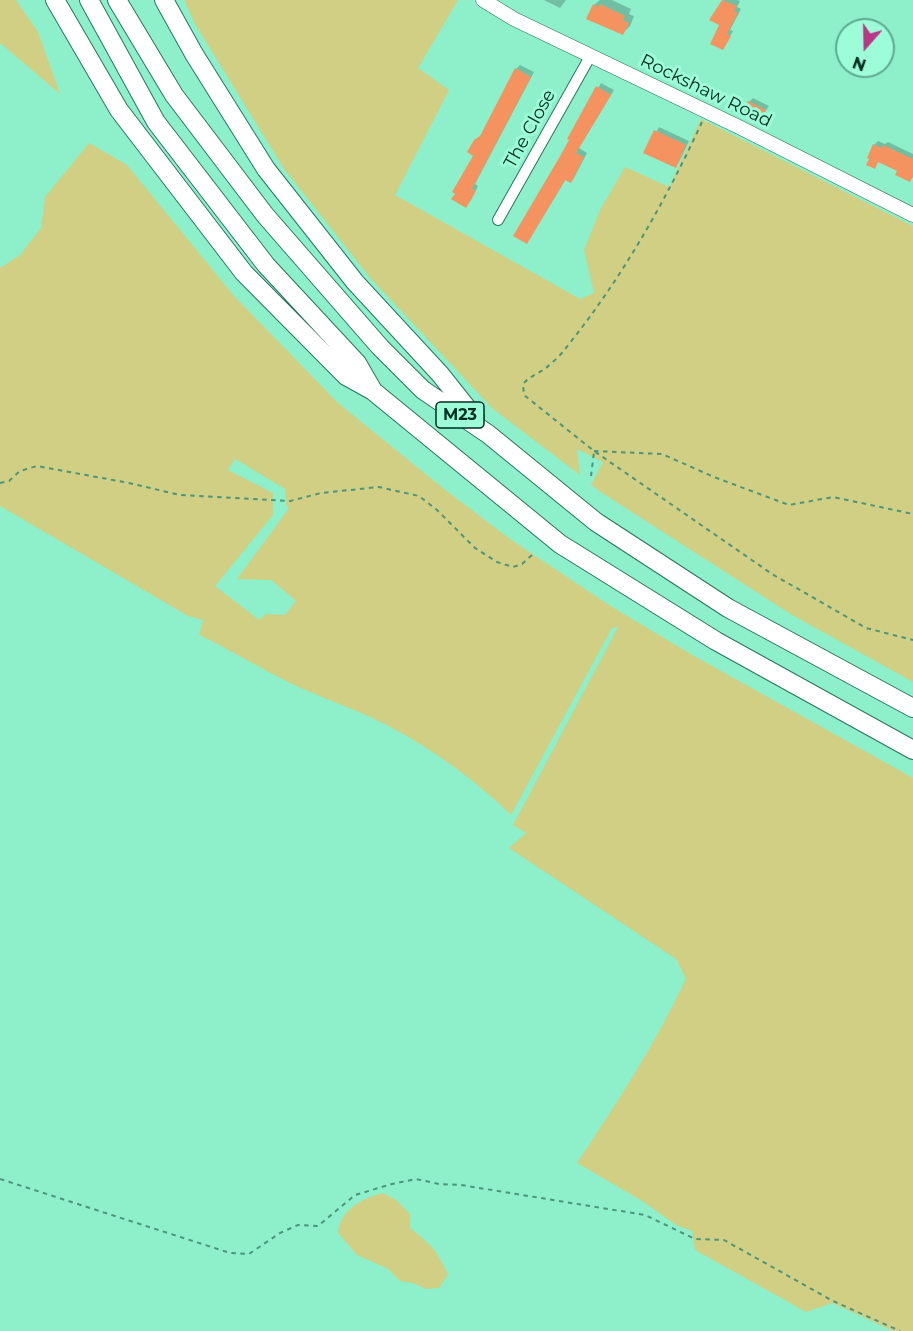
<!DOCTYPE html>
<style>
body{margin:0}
#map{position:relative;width:913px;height:1331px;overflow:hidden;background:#8eefcb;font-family:Montserrat,sans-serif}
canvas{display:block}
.north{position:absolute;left:835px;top:18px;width:60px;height:60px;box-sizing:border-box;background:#9cfdd8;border:2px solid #5eaa8f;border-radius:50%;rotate:200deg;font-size:16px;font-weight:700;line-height:24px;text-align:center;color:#022e21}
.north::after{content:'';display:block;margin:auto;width:21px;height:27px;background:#b83885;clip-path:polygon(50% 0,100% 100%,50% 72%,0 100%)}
</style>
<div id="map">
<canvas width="913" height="1331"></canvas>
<div class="north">N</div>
</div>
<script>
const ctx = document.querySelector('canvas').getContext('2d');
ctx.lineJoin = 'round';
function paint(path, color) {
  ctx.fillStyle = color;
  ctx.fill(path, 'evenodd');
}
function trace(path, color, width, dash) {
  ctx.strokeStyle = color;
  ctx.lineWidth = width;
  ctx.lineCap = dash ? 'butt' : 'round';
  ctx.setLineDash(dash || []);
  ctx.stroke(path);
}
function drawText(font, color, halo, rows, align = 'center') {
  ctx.font = font + ' Montserrat,sans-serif';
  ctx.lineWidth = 6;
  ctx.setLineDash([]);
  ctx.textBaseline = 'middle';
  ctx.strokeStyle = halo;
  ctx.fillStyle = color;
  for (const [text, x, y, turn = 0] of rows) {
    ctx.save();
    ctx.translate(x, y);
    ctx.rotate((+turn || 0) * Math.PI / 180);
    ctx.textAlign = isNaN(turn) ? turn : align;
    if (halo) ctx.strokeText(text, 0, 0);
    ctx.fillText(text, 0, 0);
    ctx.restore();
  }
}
paint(new Path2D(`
 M 0,0 L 16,0 L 38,32 L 60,94 L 0,43 Z
 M 184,0 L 458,0 L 418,68 L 449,90 L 395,195 L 580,299 L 594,293 L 584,250 L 600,210 L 625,167 L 669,187 L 701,119 L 913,226 L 913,682 L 792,615 L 599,491 L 591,485 L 603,462 L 577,449 L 580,475 L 493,409 L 371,279 L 284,169 L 195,24 Z
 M 89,143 L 127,165 L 234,296 L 338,403 L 444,489 L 510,539 L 612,607 L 694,656 L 913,778 L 913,1331 L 893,1331 L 832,1303 L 806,1312 L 695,1250 L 692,1231 L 676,1225 L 642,1201 L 577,1163 C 617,1103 655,1044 686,979 L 676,959 L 509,848 L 526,833 L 513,825 L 618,627 L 612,628 L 511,815 C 471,776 420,740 368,716 C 339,703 309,693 280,678 C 253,664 227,648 199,635 L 203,620 L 188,616 L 0,506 L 0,268 L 20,255 L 41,228 L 45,197 ZM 235,459 L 285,489 L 286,505 L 289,508 L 237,579 L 271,580 L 296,601 L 285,615 L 266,614 L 259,620 L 215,586 L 273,515 L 273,493 L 228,470 Z
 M 383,1193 L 396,1200 L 410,1214 L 410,1228 C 432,1246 435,1248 448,1274 L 439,1288 L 426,1289 L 413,1283 L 400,1281 L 388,1269 L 357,1255 L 338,1233 C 340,1210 362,1198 383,1193 Z`), '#d0cf83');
paint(new Path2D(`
 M 544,0 L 566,0 L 560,8 Z
 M 600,0 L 612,0 L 631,9 L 629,14 L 634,16 L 630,26 L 623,33 L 594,5 Z
 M 723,0 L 737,0 L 740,1 L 737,7 L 741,9 L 730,30 L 733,31 L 726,44 L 721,24 L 711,19 Z
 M 661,63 L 672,68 L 667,77 L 657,72 Z
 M 520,65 L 534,72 L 475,184 L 478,186 L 470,202 L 475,155 L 483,134 L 516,69 Z
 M 601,83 L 614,90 L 579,148 L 587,153 L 574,178 L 571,182 L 566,179 L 527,243 L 571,139 L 569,138 Z
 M 753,98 L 769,106 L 761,117 L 749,102 Z
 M 659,127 L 689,141 L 679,162 L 675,166 L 645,152 Z
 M 878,141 L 885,144 L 888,142 L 913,154 L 913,177 L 910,180 L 899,170 L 879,161 L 874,167 L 874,145 Z`), '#0003');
paint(new Path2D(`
 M 722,0 L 737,6 L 734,11 L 738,13 L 727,34 L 731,36 L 723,50 L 710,44 L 719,25 L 709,20 Z
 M 593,4 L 599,7 L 600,4 L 625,16 L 623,20 L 629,23 L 623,35 L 586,19 Z
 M 515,68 L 531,77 L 472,189 L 476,191 L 466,208 L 451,199 L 455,194 L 452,192 L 473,156 L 467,152 L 474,140 L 480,136 Z
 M 596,86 L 611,95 L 576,153 L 584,157 L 571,183 L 565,180 L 527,244 L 513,236 L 559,158 L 569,140 L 567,139 Z
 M 748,101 L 766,110 L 762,119 L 758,117 L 756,121 L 742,114 Z
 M 654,130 L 686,145 L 676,168 L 643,153 Z
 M 873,144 L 881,148 L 883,145 L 913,159 L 913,176 L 910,182 L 895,175 L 897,171 L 878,162 L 875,169 L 866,165 L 869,159 L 867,158 Z`), '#f49360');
const street = new Path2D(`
 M 498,220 L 591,55`);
const secondary = new Path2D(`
 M 483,0 L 514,19 L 739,127 L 913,215`);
const highway = new Path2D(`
 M 55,0 L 119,110 L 244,273 L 346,376 L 373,391 L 560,544 L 716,641 L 913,750
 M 89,0 L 156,122 L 266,265 L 357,363 L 372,389
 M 117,0 L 174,95 L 265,215 L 380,347 L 423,390 L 488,434 L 596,522 L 728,608 L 913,708
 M 164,0 L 194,54 L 266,169 L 355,282 L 440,374 L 475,418`);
trace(street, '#2a765d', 12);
trace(secondary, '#2a765d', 15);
trace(highway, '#2a765d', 20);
trace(new Path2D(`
 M 702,122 C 665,202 621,280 565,349 C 560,356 552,363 546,368 C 538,374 530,376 523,384 L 524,395 L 594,451 L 772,574 L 866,628 L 913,640
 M 594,451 L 662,454 L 714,477 L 789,505 L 833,497 L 913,514
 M 591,476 L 594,452
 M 0,483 L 9,481 L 20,471 L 37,466 L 129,483 L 180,495 L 290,501 L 321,493 L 379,487 L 419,496 L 437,510 L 475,548 L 497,562 L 513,567 L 522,564 L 532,555
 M 0,1179 L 230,1253 L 249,1254 L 280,1233 L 298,1225 L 318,1226 L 355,1195 L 392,1184 L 416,1179 L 439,1184 L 461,1185 L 645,1215 L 695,1239 L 724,1240 L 833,1301 L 900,1331`), '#4c957b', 2, [4.5, 4.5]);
trace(street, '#fff', 10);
trace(secondary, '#fff', 14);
trace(highway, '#fff', 18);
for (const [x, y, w] of [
 [460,415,48]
]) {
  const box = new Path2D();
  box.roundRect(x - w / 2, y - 13, w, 26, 4.5);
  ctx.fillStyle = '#9cfdd8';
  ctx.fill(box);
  trace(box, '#022e21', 1.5);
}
drawText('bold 16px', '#022e21', null, [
 ["M23",460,415]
]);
drawText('18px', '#022e21', '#9cfdd8', [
 ["Rockshaw Road",706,91,26],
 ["The Close",530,129,-61]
]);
</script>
